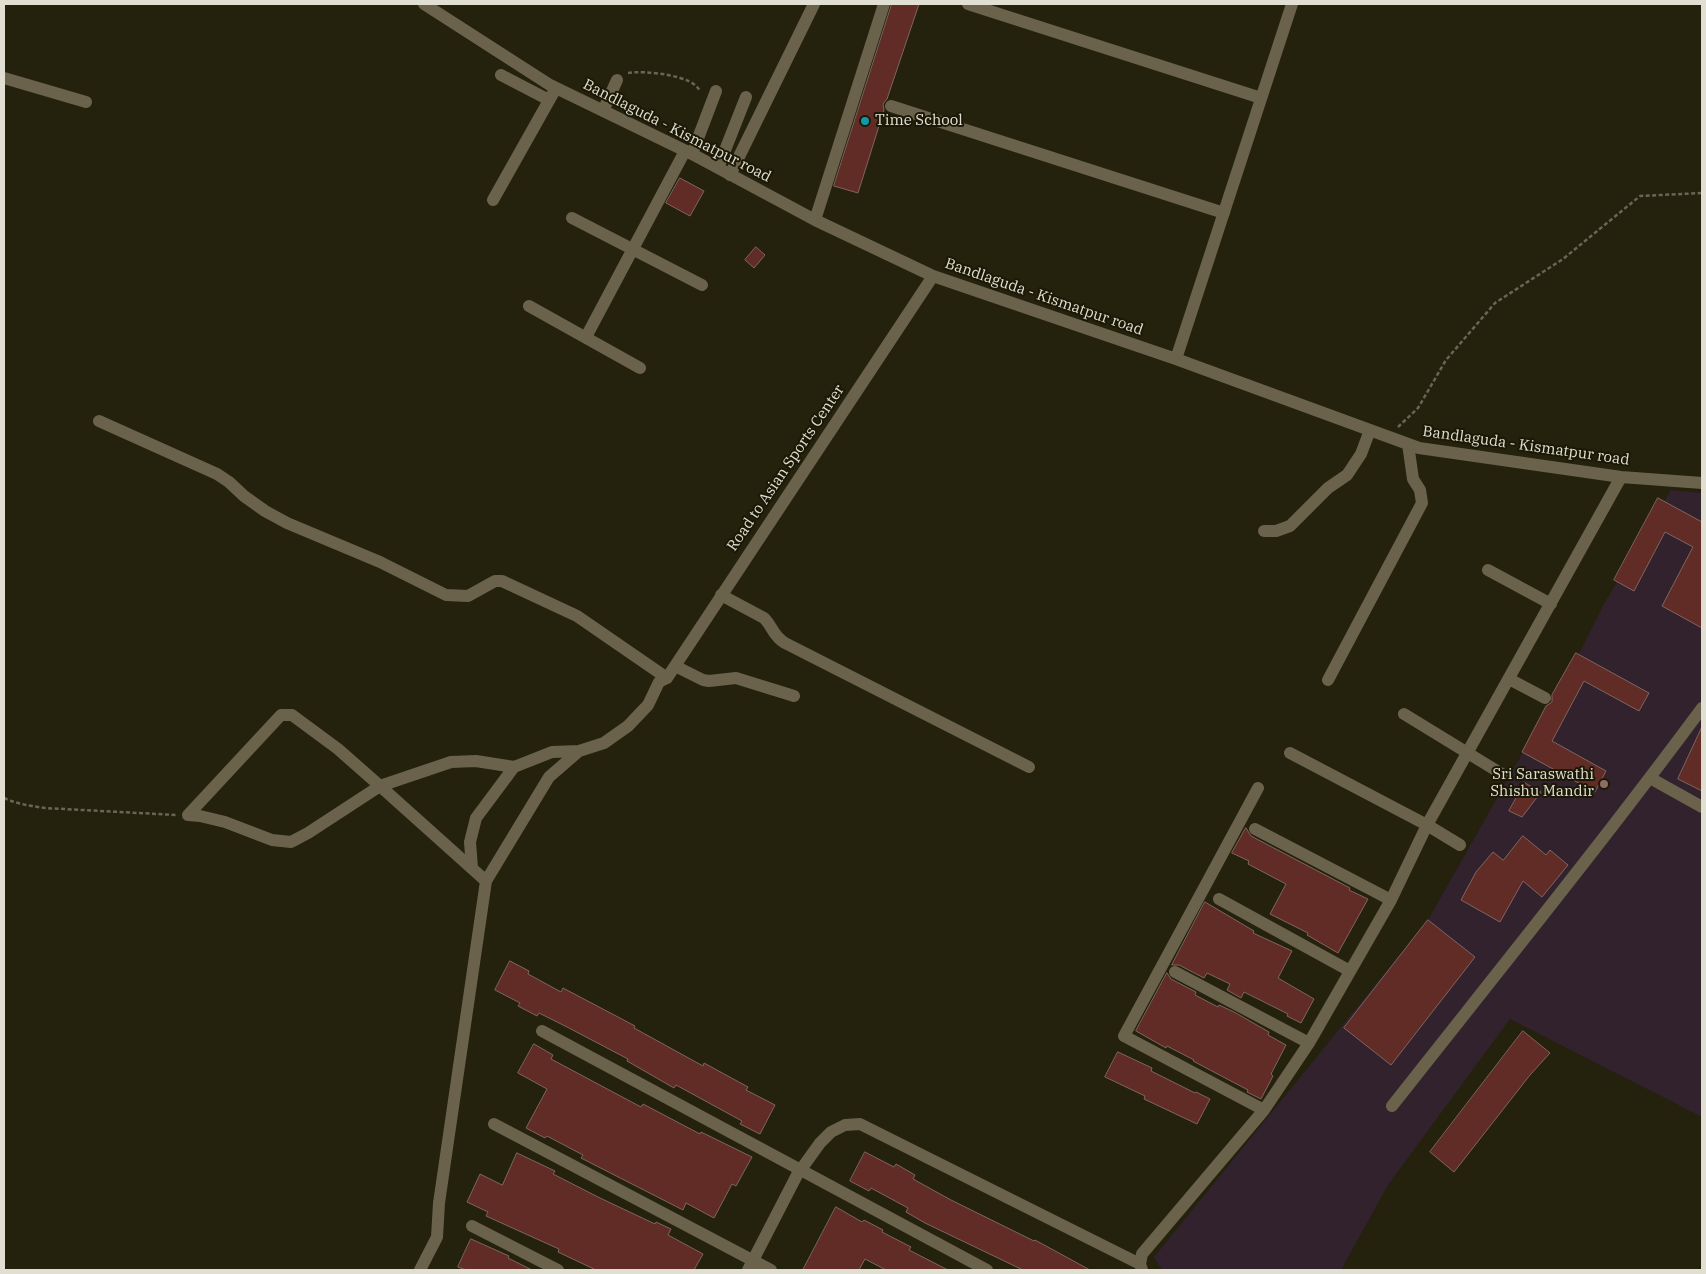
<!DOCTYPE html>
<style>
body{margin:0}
#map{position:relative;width:1706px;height:1274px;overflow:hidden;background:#24210d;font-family:"IBM Plex Serif",serif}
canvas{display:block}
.frame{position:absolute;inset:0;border:5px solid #e0dfd2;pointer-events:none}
</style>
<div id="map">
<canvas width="1706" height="1274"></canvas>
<div class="frame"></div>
</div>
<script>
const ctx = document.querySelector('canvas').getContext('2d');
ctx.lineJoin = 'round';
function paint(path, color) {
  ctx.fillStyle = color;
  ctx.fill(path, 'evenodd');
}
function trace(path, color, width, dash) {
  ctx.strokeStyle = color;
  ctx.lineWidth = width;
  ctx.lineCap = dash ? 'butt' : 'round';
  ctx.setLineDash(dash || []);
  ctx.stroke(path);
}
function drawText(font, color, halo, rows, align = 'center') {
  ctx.font = font + ' "IBM Plex Serif",serif';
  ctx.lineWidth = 4;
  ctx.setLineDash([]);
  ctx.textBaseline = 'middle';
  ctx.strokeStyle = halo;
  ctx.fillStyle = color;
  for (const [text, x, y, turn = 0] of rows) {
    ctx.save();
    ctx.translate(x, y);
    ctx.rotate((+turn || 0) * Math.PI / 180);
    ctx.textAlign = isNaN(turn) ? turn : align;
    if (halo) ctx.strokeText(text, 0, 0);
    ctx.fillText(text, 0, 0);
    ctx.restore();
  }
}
paint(new Path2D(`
 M 1671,490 L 1702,493 L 1702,1117 L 1510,1019 L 1388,1185 L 1341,1270 L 1162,1270 L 1154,1257 L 1428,920 L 1582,648 L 1604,604 Z`), '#32222d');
const building = new Path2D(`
 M 892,4 L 919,4 L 887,99 L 883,104 L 884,110 L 858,193 L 834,186 Z
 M 680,178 L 704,191 L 690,216 L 666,203 Z
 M 756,247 L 765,255 L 754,268 L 745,260 Z
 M 1658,498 L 1702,522 L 1702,628 L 1662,606 L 1693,547 L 1665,532 L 1634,591 L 1614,580 Z
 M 1576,653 L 1649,693 L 1639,711 L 1584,681 L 1552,741 L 1606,771 L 1595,792 L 1522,752 L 1546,706 L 1552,702 L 1552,695 Z
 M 1702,727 L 1702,791 L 1678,779 Z
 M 1525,783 L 1541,792 L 1522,817 L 1509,811 Z
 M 1246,828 L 1251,836 L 1350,888 L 1349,890 L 1368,899 L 1338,953 L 1307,935 L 1308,933 L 1270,914 L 1286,884 L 1248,864 L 1249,861 L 1232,853 Z
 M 1523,836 L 1546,855 L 1550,850 L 1568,865 L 1542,897 L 1523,881 L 1500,922 L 1461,900 L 1476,872 L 1493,852 L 1503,860 Z
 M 1205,902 L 1254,931 L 1253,933 L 1292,951 L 1278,978 L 1314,999 L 1301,1023 L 1287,1016 L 1288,1014 L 1244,992 L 1241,998 L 1227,990 L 1230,984 L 1207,973 L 1204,978 L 1179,965 L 1172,965 Z
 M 1428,920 L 1475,957 L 1391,1065 L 1344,1028 Z
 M 510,961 L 529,971 L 528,974 L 561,992 L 563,988 L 635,1026 L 634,1028 L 703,1066 L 704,1063 L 748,1087 L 746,1090 L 775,1105 L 760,1134 L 740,1124 L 742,1121 L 676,1085 L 674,1088 L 627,1061 L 628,1059 L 567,1027 L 539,1013 L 537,1016 L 518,1006 L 520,1003 L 495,990 Z
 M 1167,973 L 1171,979 L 1196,992 L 1195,995 L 1218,1007 L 1219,1005 L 1234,1012 L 1269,1032 L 1268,1035 L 1286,1045 L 1271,1074 L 1273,1076 L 1261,1099 L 1247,1092 L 1248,1090 L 1193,1061 L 1194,1060 L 1167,1046 L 1166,1048 L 1136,1031 Z
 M 1523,1031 L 1550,1053 L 1530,1075 L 1454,1172 L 1430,1152 Z
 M 534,1044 L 553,1055 L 551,1059 L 641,1107 L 643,1104 L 700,1134 L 701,1132 L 752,1157 L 736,1186 L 732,1184 L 714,1218 L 686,1203 L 683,1210 L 581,1158 L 583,1155 L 547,1136 L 545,1138 L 526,1128 L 547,1089 L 518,1073 Z
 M 1118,1052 L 1152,1068 L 1151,1071 L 1195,1093 L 1196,1092 L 1210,1099 L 1197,1124 L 1144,1099 L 1145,1096 L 1105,1077 Z
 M 865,1152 L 894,1167 L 896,1164 L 915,1175 L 913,1179 L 951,1200 L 1034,1241 L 1035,1240 L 1090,1270 L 1023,1270 L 925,1223 L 906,1212 L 908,1208 L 871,1188 L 869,1191 L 850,1181 Z
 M 517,1153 L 555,1171 L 553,1174 L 600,1198 L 655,1224 L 656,1222 L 671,1229 L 668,1235 L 703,1254 L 694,1270 L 596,1270 L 558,1252 L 559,1249 L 486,1216 L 488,1212 L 467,1202 L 480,1174 L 502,1185 Z
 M 836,1207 L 862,1222 L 864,1220 L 883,1230 L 882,1232 L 911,1247 L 909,1250 L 948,1270 L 886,1270 L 865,1259 L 859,1270 L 803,1270 Z
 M 471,1239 L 509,1256 L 508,1258 L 532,1270 L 466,1270 L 458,1267 Z`);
paint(building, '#612c26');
trace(building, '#7f6561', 1);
trace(new Path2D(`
 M 628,73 C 643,70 696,75 700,92
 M 1398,427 L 1418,408 L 1446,360 L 1495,303 L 1563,259 L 1640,196 L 1702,193
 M 4,798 C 17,804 31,806 45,808 L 176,815`), '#686655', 2.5, [4, 2.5]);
trace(new Path2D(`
 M 424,4 L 550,85 L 692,154 L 815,220 L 933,276 L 1176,359 L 1419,448 L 1621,477 L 1702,483
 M 968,4 L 1261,98
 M 501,75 L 549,100
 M 4,78 L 86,102
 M 891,106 L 1224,213
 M 603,111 L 617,80
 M 692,154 L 716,91
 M 718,168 L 746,97
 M 730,175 L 814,4
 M 493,200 L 556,88
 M 572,218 L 702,285
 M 815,220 L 884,4
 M 529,306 L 640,368
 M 586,337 L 685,151
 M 1176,359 L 1292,4
 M 99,421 L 217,474 L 229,482 L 244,496 L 265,511 L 287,523 L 380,562 L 446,595 L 468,596 L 495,581 L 502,581 L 577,616 L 667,678
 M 1264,531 L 1276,531 L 1290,526 L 1328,488 L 1347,475 L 1361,454 L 1370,430
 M 1488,570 L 1551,604
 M 721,595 L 764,618 C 773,627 773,636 785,643 L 1029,767
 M 675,666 L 703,680 L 709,681 L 736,678 L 794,696
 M 667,678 L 933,276
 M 1509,679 L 1545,698
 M 1328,680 L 1422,503 L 1420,490 L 1413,479 L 1408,444
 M 1404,714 L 1502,774
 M 1290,753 L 1427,825 L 1460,845
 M 1650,778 L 1702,807
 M 1258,788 L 1124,1036 L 1264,1110
 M 188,815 L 200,816 L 225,822 L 272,840 L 291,842 L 308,833 L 380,786 L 486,881 L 549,777 L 579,751 L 604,743 L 628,726 L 648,705 L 659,682 L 667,678
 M 188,815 L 281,715 L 292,715 L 338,749 L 380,786 L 451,762 L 476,761 L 514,767 L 552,752 L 579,751
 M 1255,829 L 1391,900
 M 472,868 L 470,842 L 476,818 L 514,767
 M 1219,899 L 1350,971
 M 1175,972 L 1309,1043
 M 542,1031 L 987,1270
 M 1392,1106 C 1496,974 1602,843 1702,708
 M 494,1124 L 771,1270
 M 472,1226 L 558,1270
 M 420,1270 L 437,1237 L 439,1203 L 486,881
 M 748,1270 L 797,1175 L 820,1143 L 831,1132 L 845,1125 L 860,1124 L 1140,1264
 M 1142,1270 L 1140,1264 L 1142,1254 L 1264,1110 L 1309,1043 L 1391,900 L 1427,825 L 1621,477`), '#6a624b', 12);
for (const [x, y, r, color] of [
 [865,121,5,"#0f9aa8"],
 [1604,784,5,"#8d6e63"]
]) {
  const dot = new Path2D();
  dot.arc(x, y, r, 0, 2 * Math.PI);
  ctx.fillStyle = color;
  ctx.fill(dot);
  trace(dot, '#1b1805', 2);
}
drawText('15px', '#e0dfd2', '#1b1805', [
 ["Time School",875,121],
 ["Sri Saraswathi",1594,775,"right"],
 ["Shishu Mandir",1594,792,"right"]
], 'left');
drawText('15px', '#e0dfd2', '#1b1805', [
 ["Bandlaguda - Kismatpur road",677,131,27],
 ["Bandlaguda - Kismatpur road",1044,297,19],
 ["Bandlaguda - Kismatpur road",1526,446,8],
 ["Road to Asian Sports Center",786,468,-56]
]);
</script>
